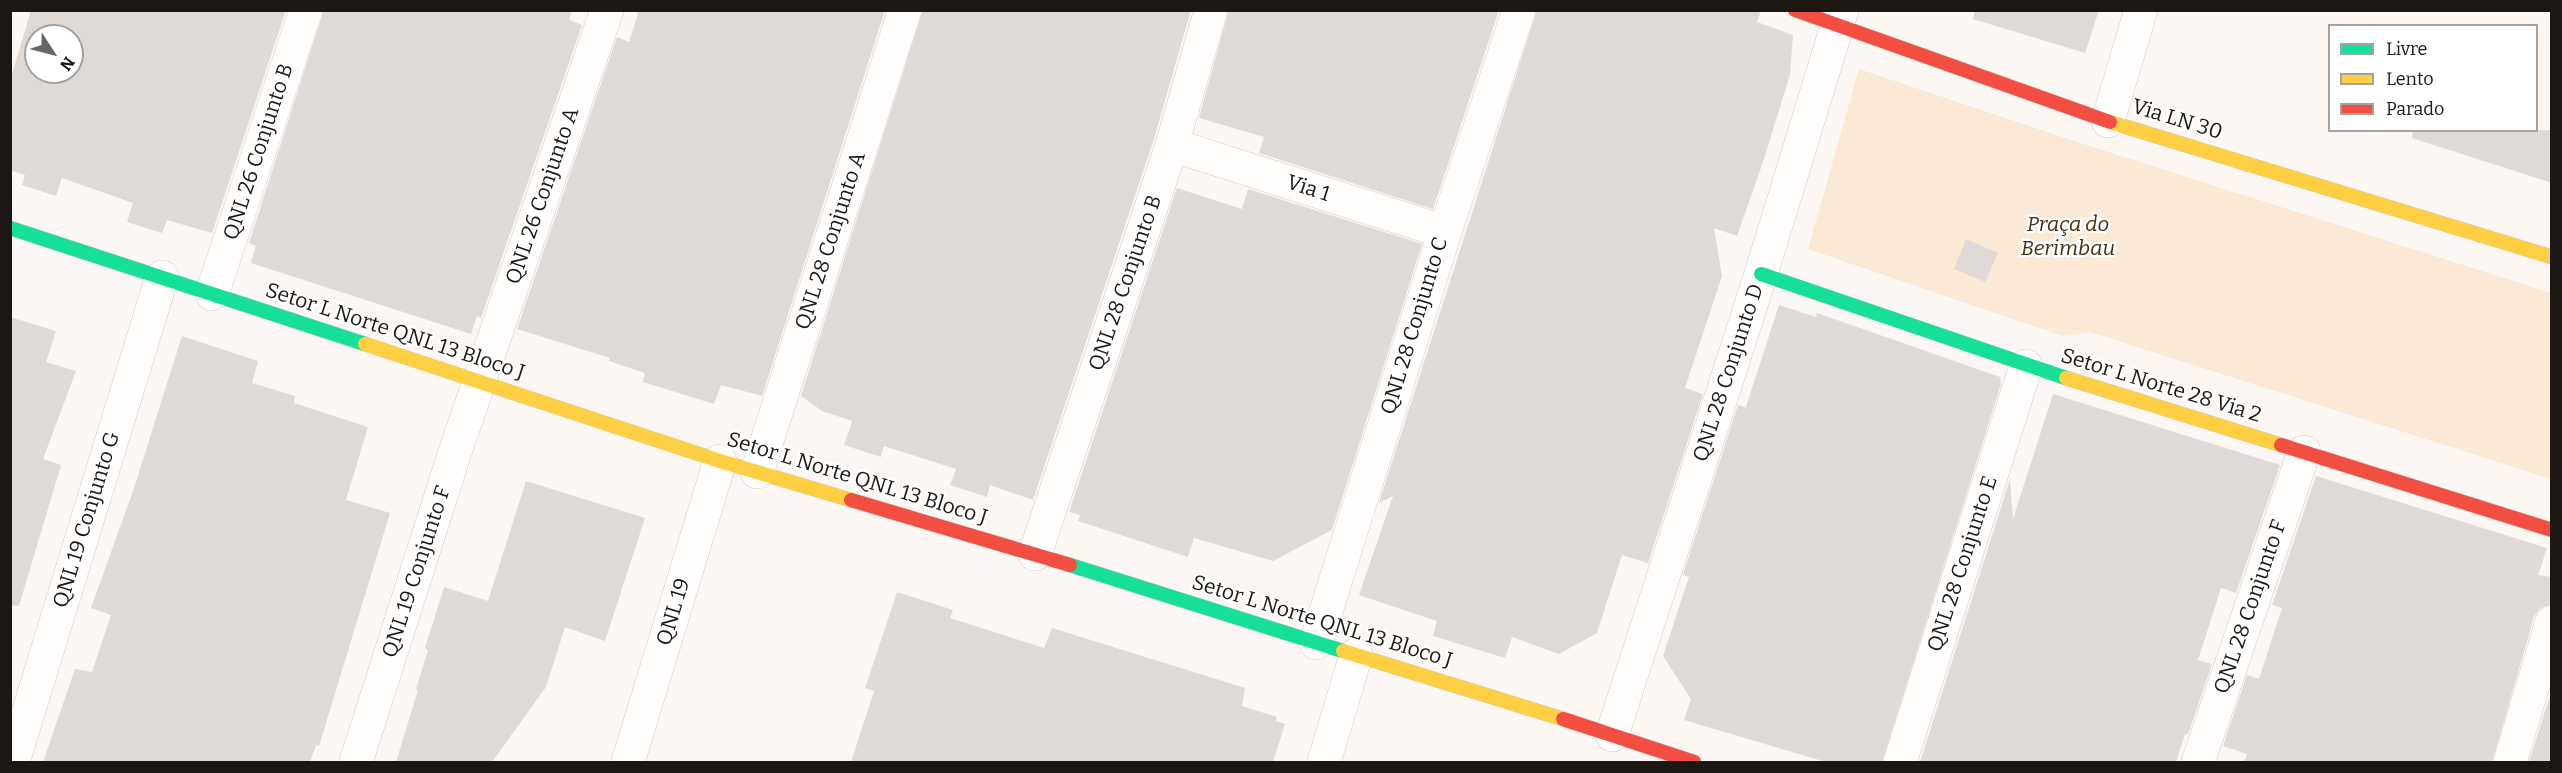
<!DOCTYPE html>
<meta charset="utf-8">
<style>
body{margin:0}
#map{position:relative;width:2562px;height:773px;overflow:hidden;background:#fcf7f2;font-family:Bitter,serif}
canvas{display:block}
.frame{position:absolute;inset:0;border:12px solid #1c1713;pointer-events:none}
.legend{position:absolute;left:2328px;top:24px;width:210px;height:108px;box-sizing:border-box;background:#fff;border:2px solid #a4a2a1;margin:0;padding:8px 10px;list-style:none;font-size:18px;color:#1c1713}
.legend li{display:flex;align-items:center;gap:12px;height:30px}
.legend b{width:30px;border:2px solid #a4a2a1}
.north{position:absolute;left:24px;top:24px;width:60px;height:60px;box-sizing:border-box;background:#fff;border:2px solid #a4a2a1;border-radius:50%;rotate:126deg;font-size:16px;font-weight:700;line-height:24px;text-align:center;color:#1c1713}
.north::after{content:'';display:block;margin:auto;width:21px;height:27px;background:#6a6561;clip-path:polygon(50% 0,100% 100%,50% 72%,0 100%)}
</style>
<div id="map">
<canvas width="2562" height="773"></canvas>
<div class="frame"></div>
<ul class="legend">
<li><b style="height:8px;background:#16e098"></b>Livre</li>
<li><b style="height:8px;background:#ffcf43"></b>Lento</li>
<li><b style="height:8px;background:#f24e42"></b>Parado</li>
</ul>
<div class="north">N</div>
</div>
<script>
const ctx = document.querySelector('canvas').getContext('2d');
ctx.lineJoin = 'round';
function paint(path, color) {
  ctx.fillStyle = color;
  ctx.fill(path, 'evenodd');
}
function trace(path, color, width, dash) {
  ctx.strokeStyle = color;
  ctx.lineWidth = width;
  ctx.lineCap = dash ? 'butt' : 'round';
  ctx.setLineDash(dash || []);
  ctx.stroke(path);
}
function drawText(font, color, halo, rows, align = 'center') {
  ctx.font = font + ' Bitter,serif';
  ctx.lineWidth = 5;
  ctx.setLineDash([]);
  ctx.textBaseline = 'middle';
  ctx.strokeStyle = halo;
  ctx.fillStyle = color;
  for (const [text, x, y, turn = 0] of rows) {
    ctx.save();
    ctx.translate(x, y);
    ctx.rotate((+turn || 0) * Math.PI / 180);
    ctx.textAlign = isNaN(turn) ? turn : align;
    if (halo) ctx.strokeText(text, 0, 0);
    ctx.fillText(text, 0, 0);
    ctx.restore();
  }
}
paint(new Path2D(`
 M 1859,69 L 2071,140 L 2551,293 L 2551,479 L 2090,332 L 2062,336 L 1808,249 Z`), '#fbe9d5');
paint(new Path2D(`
 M 31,10 L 286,10 L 212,233 L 167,220 L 162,233 L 127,222 L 133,203 L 62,178 L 56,196 L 22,185 L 25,175 L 10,170 L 10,81 ZM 36,36 L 72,36 L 72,72 L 36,72 Z
 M 324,10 L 572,10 L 569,20 L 582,25 L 481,318 L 477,316 L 471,334 L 251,263 L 256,246 L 249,243 Z
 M 639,10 L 885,10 L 762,396 L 721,385 L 714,404 L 643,382 L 645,373 L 609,361 L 610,358 L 517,329 L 617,37 L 629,42 Z
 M 923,10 L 1191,10 L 1154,139 L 1033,500 L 990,485 L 987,497 L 950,485 L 956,469 L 884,446 L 881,457 L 844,445 L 852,421 L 822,411 L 801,396 Z
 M 1229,10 L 1499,10 L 1433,209 L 1259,153 L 1264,137 L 1199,118 Z
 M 1537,10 L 1761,10 L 1757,22 L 1793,35 L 1790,75 L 1763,162 L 1737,236 L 1714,228 L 1722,276 L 1685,388 L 1703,394 L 1648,563 L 1622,555 L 1597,633 L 1559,654 L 1512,637 L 1505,658 L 1433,636 L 1437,621 L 1359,595 L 1393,496 L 1379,503 Z
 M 1975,10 L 2099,10 L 2085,53 L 1973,19 Z
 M 2413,130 L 2552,130 L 2552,183 L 2412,138 Z
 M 1177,188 L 1242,209 L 1248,189 L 1422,244 L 1332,530 L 1273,561 L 1194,538 L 1188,557 L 1078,521 L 1080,515 L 1069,512 Z
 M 1966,239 L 1998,253 L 1985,282 L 1954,269 Z
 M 1779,305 L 1816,317 L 1817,313 L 2000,377 L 2001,384 L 1882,762 L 1826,762 L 1684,720 L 1691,699 L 1663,656 L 1689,577 L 1683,575 L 1738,405 L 1745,407 L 1745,410 Z
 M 10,317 L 56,331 L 46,362 L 76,371 L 43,459 L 61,465 L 19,606 L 10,605 Z
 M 182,336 L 258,361 L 252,383 L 295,396 L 294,403 L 368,427 L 346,500 L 390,513 L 319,746 L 316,745 L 310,762 L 43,762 L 75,669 L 92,672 L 111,615 L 91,608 L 134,488 Z
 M 2053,394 L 2280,465 L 2236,593 L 2221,588 L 2198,660 L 2212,664 L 2188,734 L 2185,734 L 2176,762 L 1920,762 L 2010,479 L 2013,519 Z
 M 2316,476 L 2547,548 L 2538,575 L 2552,577 L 2552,604 L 2540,608 L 2534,617 L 2492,762 L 2244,762 L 2247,754 L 2223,746 L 2247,675 L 2259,679 L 2282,608 L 2272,605 Z
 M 526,481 L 645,518 L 605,641 L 565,627 L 546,687 L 492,762 L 396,762 L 418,690 L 416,689 L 428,650 L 425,648 L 444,587 L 488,601 Z
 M 897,592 L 953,610 L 950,618 L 1044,648 L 1052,628 L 1245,688 L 1242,706 L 1277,717 L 1276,721 L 1285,724 L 1273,762 L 851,762 L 874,691 L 865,688 Z
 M 2552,689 L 2552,762 L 2529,762 Z`), '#dfdad5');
const street = new Path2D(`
 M 2108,121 L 2141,10
 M 1172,145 L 1445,232
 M 212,294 L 306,10
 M 757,472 L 905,10
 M 1035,554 L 1172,145 L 1211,10
 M 1316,643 L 1445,232 L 1519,10
 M 1612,735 L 1761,274 L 1842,10
 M 13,762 L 162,277
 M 356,762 L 455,452 L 607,10
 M 628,762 L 720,461
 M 1324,762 L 1356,655
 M 1900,762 L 2026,366
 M 2198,762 L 2304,452
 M 2510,762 L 2552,622`);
const fast = new Path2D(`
 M 10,228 L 365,344
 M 1761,274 L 2066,378
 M 1070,565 L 1343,651`);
const slow = new Path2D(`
 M 2110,122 L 2552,257
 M 365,344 L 720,461 L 851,500
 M 2066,378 L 2281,445
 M 1343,651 L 1563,719`);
const jam = new Path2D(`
 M 1795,10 L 2110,122
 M 2281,445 L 2552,530
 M 851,500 L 1070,565
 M 1563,719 L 1694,762`);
trace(street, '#cfcbc6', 34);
trace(fast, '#cfcbc6', 15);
trace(slow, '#cfcbc6', 15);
trace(jam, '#cfcbc6', 15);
trace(street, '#fffefd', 33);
trace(fast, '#16e098', 14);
trace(slow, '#ffcf43', 14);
trace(jam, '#f24e42', 14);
drawText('21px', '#1c1713', '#fff', [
 ["Via LN 30",2177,120,17],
 ["QNL 26 Conjunto B",259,152,-72],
 ["Via 1",1308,189,18],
 ["QNL 26 Conjunto A",543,196,-71],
 ["QNL 28 Conjunto A",831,241,-72],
 ["QNL 28 Conjunto B",1126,283,-71],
 ["QNL 28 Conjunto C",1415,326,-73],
 ["Setor L Norte QNL 13 Bloco J",395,332,18],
 ["QNL 28 Conjunto D",1729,373,-72],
 ["Setor L Norte 28 Via 2",2161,386,17],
 ["Setor L Norte QNL 13 Bloco J",857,479,17],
 ["QNL 19 Conjunto G",87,520,-73],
 ["QNL 28 Conjunto E",1963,564,-72],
 ["QNL 19 Conjunto F",417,572,-72],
 ["QNL 28 Conjunto F",2251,607,-71],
 ["QNL 19",674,612,-73],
 ["Setor L Norte QNL 13 Bloco J",1322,622,17]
]);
drawText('italic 21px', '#462f11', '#fff', [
 ["Praça do",2068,225],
 ["Berimbau",2068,249]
]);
</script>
